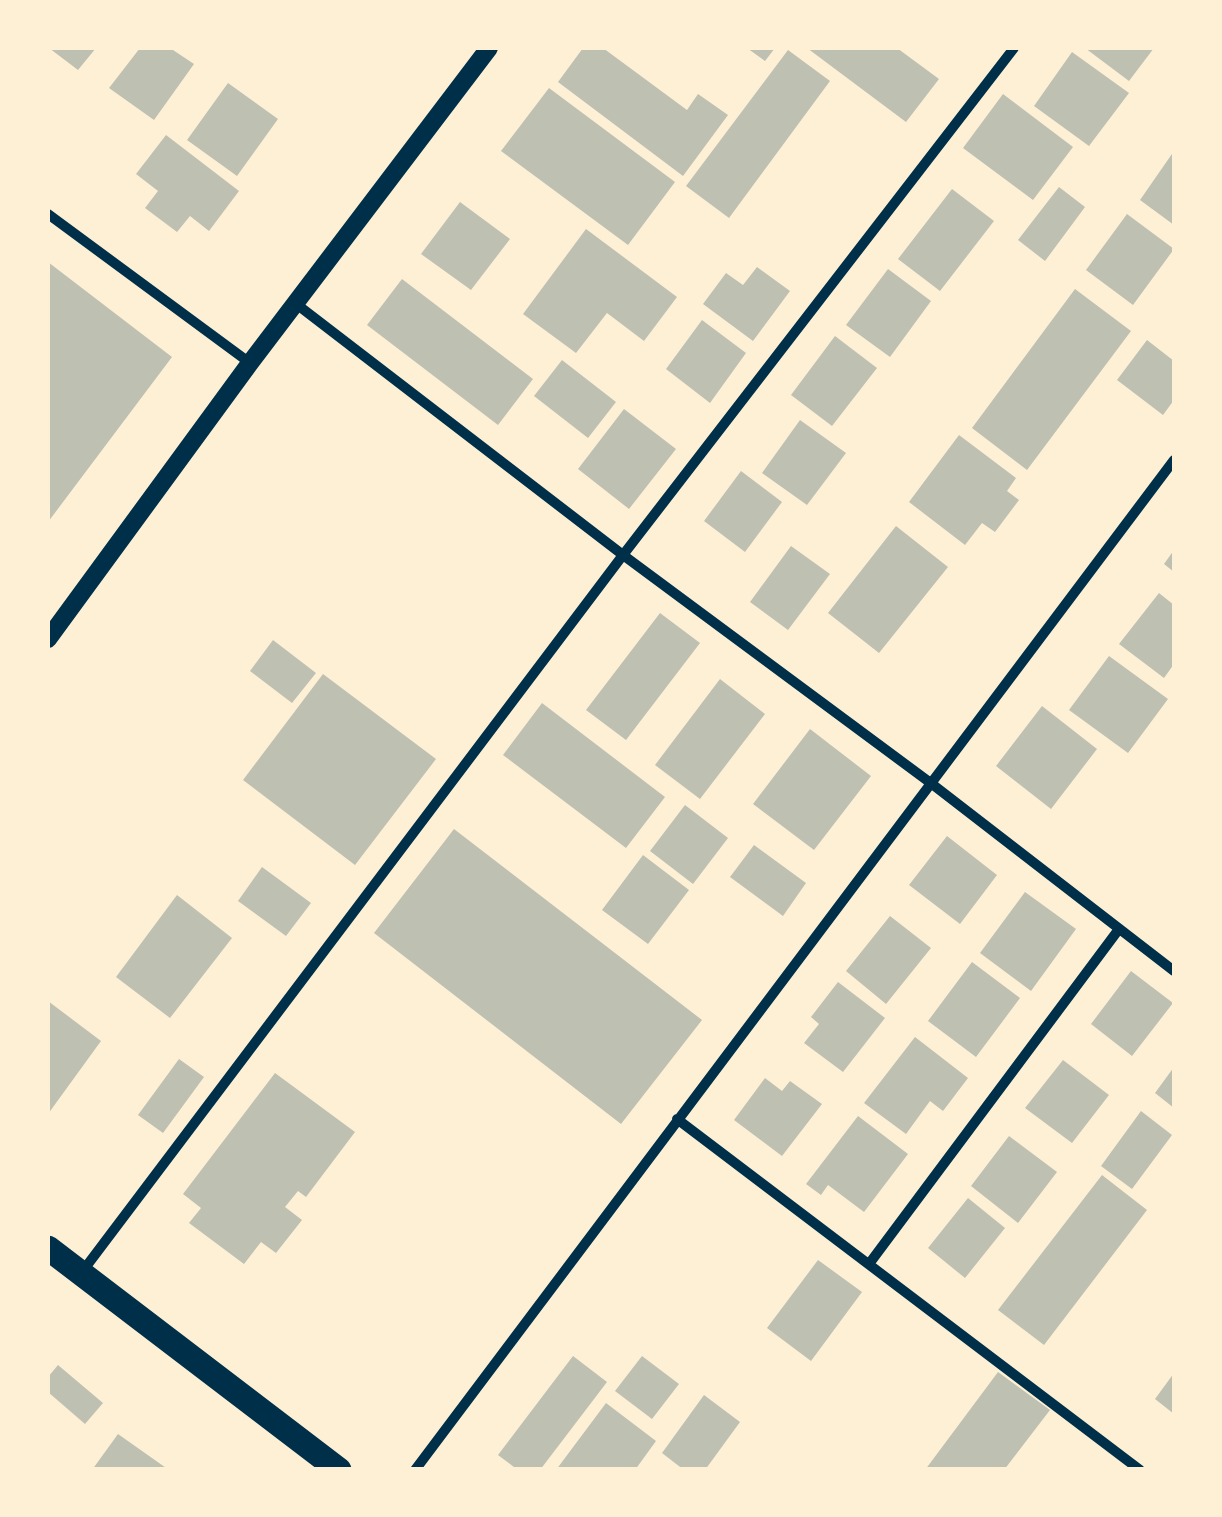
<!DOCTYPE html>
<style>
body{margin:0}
#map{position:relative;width:1222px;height:1517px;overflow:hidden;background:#fdf0d5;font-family:Poppins,sans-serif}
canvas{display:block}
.frame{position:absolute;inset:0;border:50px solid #fdf0d5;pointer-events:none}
</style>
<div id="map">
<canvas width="1222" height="1517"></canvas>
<div class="frame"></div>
</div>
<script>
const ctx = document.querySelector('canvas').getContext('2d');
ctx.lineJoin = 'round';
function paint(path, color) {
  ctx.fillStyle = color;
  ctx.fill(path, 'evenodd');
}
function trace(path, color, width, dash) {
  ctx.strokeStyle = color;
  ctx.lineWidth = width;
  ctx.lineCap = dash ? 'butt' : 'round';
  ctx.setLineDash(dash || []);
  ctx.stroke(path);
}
paint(new Path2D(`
 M 49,48 L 96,48 L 78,70 Z
 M 140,48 L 170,48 L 194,64 L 154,120 L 109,88 Z
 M 583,48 L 603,48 L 687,110 L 698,94 L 728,115 L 683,176 L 558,82 Z
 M 747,48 L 775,48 L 765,61 Z
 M 807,48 L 897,48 L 939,79 L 906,122 Z
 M 1085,48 L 1154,48 L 1129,81 Z
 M 788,50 L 830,81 L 729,218 L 686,186 Z
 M 1072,52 L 1129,93 L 1089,146 L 1034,106 Z
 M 228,83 L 278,119 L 237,176 L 187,140 Z
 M 549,88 L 675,182 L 628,245 L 501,151 Z
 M 1003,94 L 1073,147 L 1033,200 L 963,148 Z
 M 166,135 L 239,191 L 209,231 L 190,216 L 177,232 L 145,208 L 158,191 L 136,174 Z
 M 1174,151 L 1174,225 L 1140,200 Z
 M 1059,187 L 1085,207 L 1045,261 L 1018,240 Z
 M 952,189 L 994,221 L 940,291 L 898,259 Z
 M 460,202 L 510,239 L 471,290 L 421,254 Z
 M 1127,214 L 1174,249 L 1133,305 L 1086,270 Z
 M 586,229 L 677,297 L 644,341 L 607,313 L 576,353 L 523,314 Z
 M 48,262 L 172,357 L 48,522 Z
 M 757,267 L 790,291 L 753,341 L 703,304 L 726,273 L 743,285 Z
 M 888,269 L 931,301 L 890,357 L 846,325 Z
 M 402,279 L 533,379 L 498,425 L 367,325 Z
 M 1075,289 L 1131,331 L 1027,470 L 972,428 Z
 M 702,320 L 746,353 L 710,403 L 666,369 Z
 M 835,336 L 877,368 L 832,426 L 791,395 Z
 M 1147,340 L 1174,361 L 1174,400 L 1163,415 L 1117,380 Z
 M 562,360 L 616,402 L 588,438 L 534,396 Z
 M 624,409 L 676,449 L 629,509 L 578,469 Z
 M 800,420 L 846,453 L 807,505 L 762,473 Z
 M 959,435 L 1016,478 L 1007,491 L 1019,500 L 995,532 L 982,523 L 965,545 L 909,502 Z
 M 741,471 L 782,502 L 745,552 L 704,521 Z
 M 896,526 L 948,567 L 879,653 L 828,613 Z
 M 791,546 L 830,574 L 788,630 L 750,602 Z
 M 1174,550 L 1174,572 L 1164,564 Z
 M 1159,593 L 1174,605 L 1174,664 L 1164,678 L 1119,644 Z
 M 660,613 L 700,643 L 626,740 L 586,710 Z
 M 273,640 L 316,673 L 292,703 L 250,671 Z
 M 1109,656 L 1168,699 L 1128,753 L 1069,710 Z
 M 323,674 L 436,759 L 355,865 L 243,780 Z
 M 720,679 L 765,714 L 700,799 L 655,765 Z
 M 542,703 L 665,797 L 626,848 L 503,755 Z
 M 1042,706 L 1097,749 L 1051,809 L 996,766 Z
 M 810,729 L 871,776 L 814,850 L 753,804 Z
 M 685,805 L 728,838 L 693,884 L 650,851 Z
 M 454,829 L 702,1020 L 621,1124 L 374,933 Z
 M 947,836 L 997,875 L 960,924 L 909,885 Z
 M 754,845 L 806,883 L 783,916 L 730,877 Z
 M 643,855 L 689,890 L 648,944 L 602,910 Z
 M 262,867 L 311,903 L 286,936 L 238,901 Z
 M 1025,892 L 1076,929 L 1031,991 L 980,953 Z
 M 177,895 L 232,938 L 170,1018 L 116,977 Z
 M 890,916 L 931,948 L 886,1004 L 846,971 Z
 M 972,962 L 1020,998 L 976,1057 L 928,1021 Z
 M 1131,971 L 1173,1003 L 1132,1056 L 1091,1024 Z
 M 838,982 L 885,1018 L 843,1072 L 804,1043 L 819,1024 L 811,1017 Z
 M 48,1001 L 101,1041 L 48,1114 Z
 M 915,1037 L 968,1078 L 943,1111 L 930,1101 L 906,1134 L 864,1103 Z
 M 179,1059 L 204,1077 L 163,1133 L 138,1115 Z
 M 1063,1060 L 1109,1095 L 1072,1143 L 1025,1108 Z
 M 1174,1067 L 1174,1108 L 1155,1093 Z
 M 275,1073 L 355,1132 L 306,1197 L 298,1191 L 285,1207 L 302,1220 L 276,1253 L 261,1242 L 244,1264 L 189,1223 L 201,1208 L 183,1194 Z
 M 765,1078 L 782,1091 L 790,1081 L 822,1104 L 782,1156 L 734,1120 Z
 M 1141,1111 L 1172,1135 L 1132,1189 L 1101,1166 Z
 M 858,1116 L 908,1154 L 864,1212 L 828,1185 L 821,1195 L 806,1184 Z
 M 1009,1136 L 1057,1172 L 1018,1223 L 971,1186 Z
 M 1102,1175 L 1147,1210 L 1044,1345 L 998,1310 Z
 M 968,1198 L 1005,1228 L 965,1278 L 928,1248 Z
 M 818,1260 L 862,1292 L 811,1361 L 767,1328 Z
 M 573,1356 L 607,1382 L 540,1470 L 518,1470 L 498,1455 Z
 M 642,1356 L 679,1384 L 652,1419 L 615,1391 Z
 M 58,1365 L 103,1403 L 85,1424 L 48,1392 L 48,1377 Z
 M 998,1372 L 1050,1410 L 1004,1470 L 925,1470 Z
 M 1174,1373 L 1174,1414 L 1155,1399 Z
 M 704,1395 L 740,1422 L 705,1470 L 684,1470 L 662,1453 Z
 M 606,1403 L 656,1441 L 635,1470 L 556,1470 Z
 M 118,1434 L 169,1470 L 92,1470 Z`), '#bec0b2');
trace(new Path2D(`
 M 48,214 L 250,363
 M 295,303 L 623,555 L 932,784 L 1174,971
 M 677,1119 L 1140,1470
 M 869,1264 L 1119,929
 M 82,1272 L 623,555 L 1014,48
 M 415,1470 L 1174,460`), '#003049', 10);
trace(new Path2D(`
 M 48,639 L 250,363 L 489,48`), '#003049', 18);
trace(new Path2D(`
 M 48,1248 L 339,1470`), '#003049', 25);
</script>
